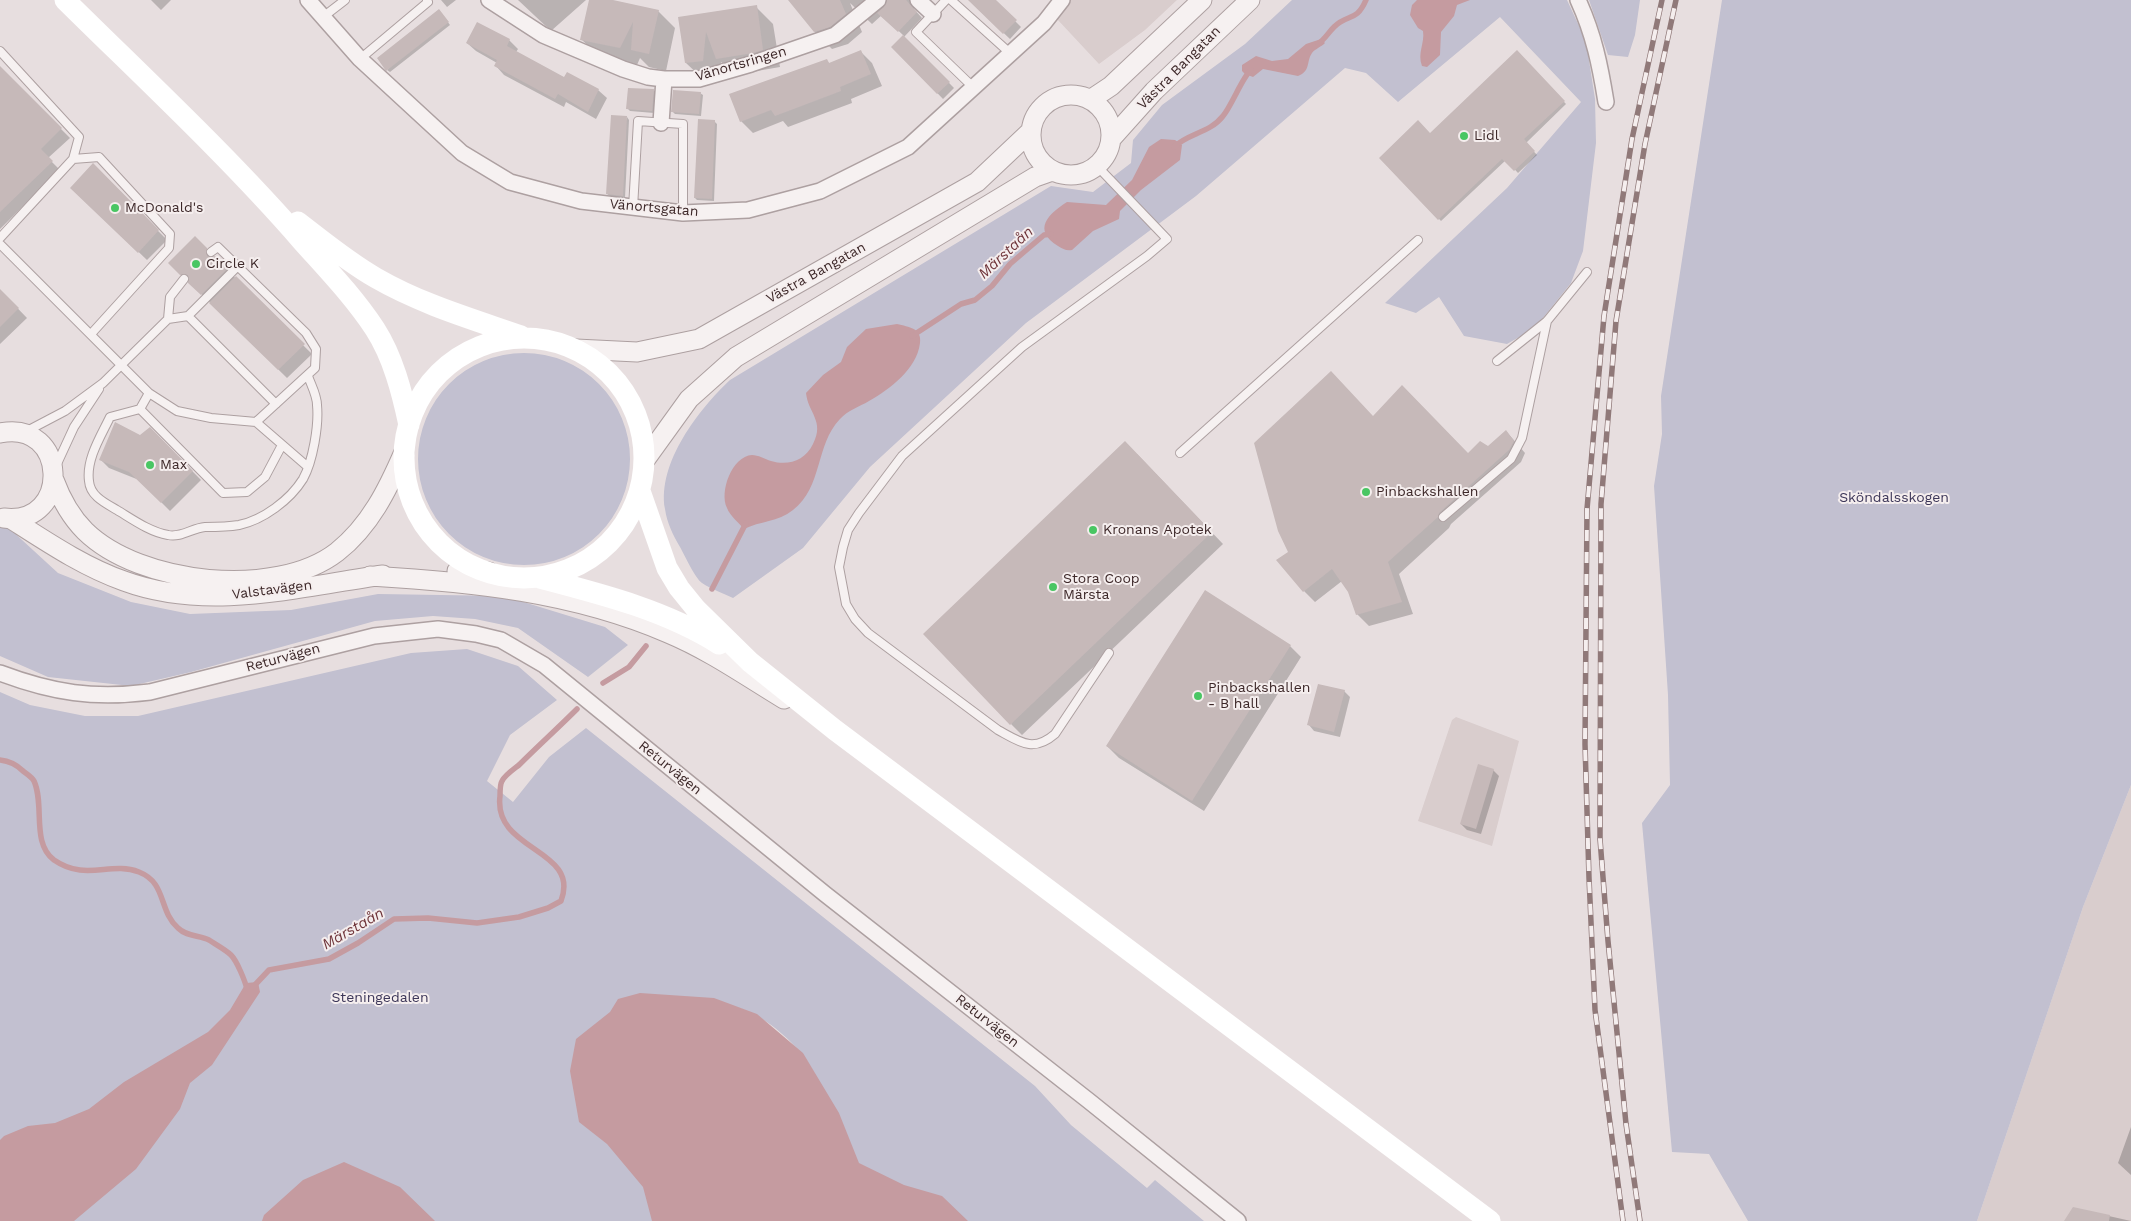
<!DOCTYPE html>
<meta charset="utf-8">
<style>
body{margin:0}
canvas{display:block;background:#e7dedf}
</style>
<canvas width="2131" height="1221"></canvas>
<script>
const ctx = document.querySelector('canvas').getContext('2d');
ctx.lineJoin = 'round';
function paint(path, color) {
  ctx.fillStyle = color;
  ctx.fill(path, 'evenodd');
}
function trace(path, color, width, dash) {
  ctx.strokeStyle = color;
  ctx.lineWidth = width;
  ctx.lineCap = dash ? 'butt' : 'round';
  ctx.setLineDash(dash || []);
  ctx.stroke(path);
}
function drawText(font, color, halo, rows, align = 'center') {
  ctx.font = font + ' "Work Sans",sans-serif';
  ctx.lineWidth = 4;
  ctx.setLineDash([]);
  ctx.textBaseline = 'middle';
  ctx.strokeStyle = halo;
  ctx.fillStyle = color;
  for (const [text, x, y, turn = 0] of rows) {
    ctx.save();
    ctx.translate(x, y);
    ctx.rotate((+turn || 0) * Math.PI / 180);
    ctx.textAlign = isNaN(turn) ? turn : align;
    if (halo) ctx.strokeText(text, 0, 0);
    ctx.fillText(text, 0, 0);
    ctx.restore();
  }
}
paint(new Path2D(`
 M 1071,0 L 1177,0 L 1145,30 L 1099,64 L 1057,19 Z
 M 1456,717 L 1519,741 L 1492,846 L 1418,821 L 1452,720 Z
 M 2131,785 L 2131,1221 L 1977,1221 L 2083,907 Z`), '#d9cdcd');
paint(new Path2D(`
 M 1292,0 L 1567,0 L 1586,41 L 1595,99 L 1596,143 L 1583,251 L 1571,283 L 1535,328 L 1507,344 L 1464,336 L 1439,297 L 1416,313 L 1385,303 L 1507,188 L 1581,102 L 1500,17 L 1398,102 L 1366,73 L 1345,68 L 1196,196 L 1026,323 L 870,467 L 803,548 L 733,598 C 723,593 711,589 702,583 C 695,578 685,556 680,547 C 673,535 667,523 665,509 C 657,463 699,409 730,380 L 1051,186 L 1093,192 L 1131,163 L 1133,140 L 1162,105 L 1245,44 Z
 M 1589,0 L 1640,0 L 1635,35 L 1628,57 L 1608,55 Z
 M 1722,0 L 2131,0 L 2131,785 L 2083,907 L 1977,1221 L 1748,1221 L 1709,1154 L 1672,1152 L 1642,823 L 1670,785 L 1668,695 L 1654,486 L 1662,434 L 1661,396 Z
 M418 459a106 106 0 1 1 212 0a106 106 0 1 1-212 0Z
 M 0,528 L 9,528 L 58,573 L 131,602 L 190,614 L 291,610 L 378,594 L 504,596 L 605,627 L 628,645 L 588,677 L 518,628 L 475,619 L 433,616 L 375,621 L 191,672 L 131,686 L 48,677 L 0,656 Z
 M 467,649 L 518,666 L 557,700 L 510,735 L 487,781 L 513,802 L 549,757 L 586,728 L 1035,1086 L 1071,1125 L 1147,1188 L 1155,1180 L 1204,1221 L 0,1221 L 0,692 L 30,705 L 85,716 L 138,716 L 411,653 ZM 736,1007 C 766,1015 801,1047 815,1074 Z`), '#c2c0d0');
paint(new Path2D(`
 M 1417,0 L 1470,0 L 1457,5 L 1454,16 L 1441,32 L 1440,55 L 1427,67 L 1422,66 C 1417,53 1425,43 1423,31 L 1418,28 L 1410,15 L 1412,5 Z
 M 1321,39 L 1325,43 C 1321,47 1315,49 1312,53 C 1306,62 1311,71 1298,76 L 1263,69 L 1253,77 L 1245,74 L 1242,71 L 1242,65 L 1256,56 L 1272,61 L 1288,59 L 1306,44 Z
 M 1161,139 L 1175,140 L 1182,145 L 1180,160 L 1141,190 L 1120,211 L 1119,219 L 1093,231 L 1072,250 C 1066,251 1063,249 1058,246 C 1032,230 1048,214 1067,202 L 1106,205 L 1108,203 L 1132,180 L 1149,147 Z
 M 897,324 C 909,327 922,328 920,343 C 917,369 890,389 869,401 C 859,407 848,410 840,419 C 815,445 823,487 793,510 C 778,522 760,521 744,529 C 739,523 730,516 727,508 C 719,492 732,456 752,455 C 758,455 765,459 771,461 C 788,466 805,461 813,444 C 825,421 808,413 806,393 L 823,375 L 841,362 L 847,347 L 866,329 Z
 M 258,982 L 260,992 L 212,1065 L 190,1083 L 180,1109 L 136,1169 L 74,1221 L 0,1221 L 0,1140 L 4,1136 L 28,1126 L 55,1123 L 89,1109 L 124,1082 L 208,1032 L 230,1010 L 246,983 Z
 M 640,993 L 714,998 L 757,1014 L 803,1053 L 839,1113 L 859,1163 L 904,1185 L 942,1196 L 968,1221 L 652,1221 L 643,1187 L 607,1144 L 579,1122 L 570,1071 L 576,1039 L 610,1012 L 618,999 Z
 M 344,1162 L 400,1187 L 435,1221 L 262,1221 L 264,1215 L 303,1180 Z`), '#c59ba0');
paint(new Path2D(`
 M 151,0 L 171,0 L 161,10 Z
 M 441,0 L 456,0 L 447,7 Z
 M 518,0 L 586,0 L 551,31 Z
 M 590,0 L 607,0 L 658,11 L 675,28 L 666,71 L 649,67 L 640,58 L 637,65 L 599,56 L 581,39 Z
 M 793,0 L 916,0 L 914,9 L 922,18 L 904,37 L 954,88 L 943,99 L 893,47 L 904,36 L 882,15 L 872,24 L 850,3 L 862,32 L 848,44 L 832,49 L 815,32 Z
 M 969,0 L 994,0 L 1021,27 L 1010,39 Z
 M 756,7 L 773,24 L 780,67 L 734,75 L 721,62 L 720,77 L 704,80 L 686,63 L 680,18 Z
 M 441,13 L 450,25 L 390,72 L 387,70 Z
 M 509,40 L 518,49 L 516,52 L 565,79 L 598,90 L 607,98 L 596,119 L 566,102 L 564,107 L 504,75 L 496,66 L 497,63 L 476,51 L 467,43 Z
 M 861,52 L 872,63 L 882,86 L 851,99 L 852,103 L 788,127 L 783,121 L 753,133 L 741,121 L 827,61 L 830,64 Z
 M 1517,52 L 1566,104 L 1526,143 L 1537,155 L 1518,173 L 1506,160 L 1441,221 L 1380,158 L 1430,135 Z
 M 0,68 L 70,138 L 48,158 L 60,170 L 0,229 Z
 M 653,90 L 656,92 L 654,113 L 630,111 L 628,109 Z
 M 700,93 L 703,95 L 701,116 L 675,114 L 672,111 Z
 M 627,117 L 629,120 L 625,198 L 610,196 L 607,194 Z
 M 714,121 L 717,124 L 714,201 L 697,200 L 695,198 Z
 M 93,165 L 167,240 L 147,260 L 72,188 Z
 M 195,238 L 312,354 L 287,378 L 178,271 Z
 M 0,290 L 27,318 L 0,344 Z
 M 1373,417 L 1468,455 L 1489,447 L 1506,431 L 1525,453 L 1521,462 L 1451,524 L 1449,528 L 1399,574 L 1413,614 L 1369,626 L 1357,614 L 1349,591 L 1342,581 L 1315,602 L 1304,591 L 1290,552 Z
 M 150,428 L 201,480 L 170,511 L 139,480 L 109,468 L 100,459 L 141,437 Z
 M 1137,454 L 1223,544 L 1022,735 L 1011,724 Z
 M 1290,646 L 1301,657 L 1204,811 L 1119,758 L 1107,746 Z
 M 1344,691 L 1350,697 L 1340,737 L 1314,731 L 1309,725 Z
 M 1493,770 L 1499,776 L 1481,834 L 1467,830 L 1461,824 Z
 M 2131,1127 L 2131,1175 L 2118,1163 Z
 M 2073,1208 L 2131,1221 L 2066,1221 Z`), '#0003');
trace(new Path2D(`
 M 1318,44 C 1325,39 1328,33 1334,27 C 1348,13 1356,23 1366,0
 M 1174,147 C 1188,133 1210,133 1223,116 C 1232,105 1243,76 1251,70
 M 912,336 L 961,304 L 975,300 L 992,286 L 1010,264 L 1031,246 L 1044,235 L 1051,234
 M 712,589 L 746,523
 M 603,683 L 629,667 L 646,646
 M 0,760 C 10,761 16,764 23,771 C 27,774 32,777 34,781 C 45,805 31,843 54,860 C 86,882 110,861 139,872 C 167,883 158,910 178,928 C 187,937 199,935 209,940 C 215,944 226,950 231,955 C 237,961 245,981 247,989
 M 253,987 L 269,970 L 329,959 L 358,943 L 394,919 L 428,918 L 477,923 L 519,917 L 548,908 L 561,901 C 581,848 493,852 500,796 C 500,791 500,784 502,781 C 505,775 514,769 519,765 C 538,746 558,728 577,709`), '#c59ba0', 5.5);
paint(new Path2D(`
 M 589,0 L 613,0 L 659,10 L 649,54 L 631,50 L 633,22 L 620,48 L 580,40 Z
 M 788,0 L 840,0 L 846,14 L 830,27 L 814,32 Z
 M 887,0 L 906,0 L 917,12 L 898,32 L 877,13 L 884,7 Z
 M 968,0 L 996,0 L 1017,20 L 1003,34 Z
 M 757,5 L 763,50 L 753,53 L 716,59 L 706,32 L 703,61 L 685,63 L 678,17 Z
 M 439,9 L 449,22 L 386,71 L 377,58 Z
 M 477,22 L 510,39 L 507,46 L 564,77 L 567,72 L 599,89 L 588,112 L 558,94 L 555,99 L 494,66 L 497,60 L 466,43 Z
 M 903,35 L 950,82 L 937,94 L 891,47 Z
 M 861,50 L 871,74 L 840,87 L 841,91 L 775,116 L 771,110 L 740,122 L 729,94 L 827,59 L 829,63 Z
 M 1517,50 L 1565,101 L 1524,139 L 1535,151 L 1514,171 L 1502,159 L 1438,220 L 1379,158 L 1418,120 L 1430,133 Z
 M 0,66 L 62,128 L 41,149 L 53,161 L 0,212 Z
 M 628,88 L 654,89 L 652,111 L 626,109 Z
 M 673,90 L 701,92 L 699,114 L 671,112 Z
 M 611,115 L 627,116 L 623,196 L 606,194 Z
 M 698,119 L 715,120 L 712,199 L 694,198 Z
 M 93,163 L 159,230 L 138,253 L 70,188 Z
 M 195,236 L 207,248 L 207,256 L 211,258 L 215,256 L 227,269 L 201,295 L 188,283 L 188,275 L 180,275 L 168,263 Z
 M 236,276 L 305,344 L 278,370 L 209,303 Z
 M 0,289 L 19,308 L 0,327 Z
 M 1331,371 L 1373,416 L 1402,385 L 1468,453 L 1480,441 L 1488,446 L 1506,430 L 1514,441 L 1509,450 L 1439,513 L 1438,517 L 1388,562 L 1402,602 L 1356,615 L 1348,592 L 1332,569 L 1303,592 L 1276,560 L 1288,552 L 1278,531 L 1254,443 Z
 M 115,422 L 140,435 L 150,427 L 193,471 L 161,503 L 129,472 L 99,460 Z
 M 1125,441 L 1212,532 L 1010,725 L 923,634 Z
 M 1205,590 L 1291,645 L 1192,801 L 1106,746 Z
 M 1318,684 L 1345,690 L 1334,732 L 1307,725 Z
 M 1478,764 L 1494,769 L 1476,829 L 1460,824 Z
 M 2073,1207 L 2110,1215 L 2109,1221 L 2064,1221 Z`), '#c6b9b9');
const service = new Path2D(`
 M 946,0 L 916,32 L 974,88
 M 951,0 L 1011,54
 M 323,17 L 345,0
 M 0,51 L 79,137 L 73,159 L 0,238
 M 360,59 L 428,2 L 427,0
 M 73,159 L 99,157 L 170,234 L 169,248 L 91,334
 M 1097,166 L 1167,239 L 1147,256 L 1022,347 L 902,456 L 859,513 L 848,530 L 843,547 L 839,567 L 846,604 L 855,619 L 868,633 L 998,730 C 1020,742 1033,753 1055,734 L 1109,653
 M 633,208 L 638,121 L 683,124 L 683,213
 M 0,244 L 149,393 L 177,411 L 211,418 L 256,422 L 315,368 L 316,349 L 306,333 L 218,247 L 211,252
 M 188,316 L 276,404
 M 168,319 L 170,297 L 184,279
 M 1497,361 L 1547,321 L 1587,272
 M 149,393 L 140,409 L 110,417 C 101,436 86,459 89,481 C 90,496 105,503 117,510 C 132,519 150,532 168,535 C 181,538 192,528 205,527 C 216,527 227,527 239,525 C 263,520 290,500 303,479 C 313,461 319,425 317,405 C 317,395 311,385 308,376
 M 140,409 L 223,493 L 247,492 L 265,477 L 282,445
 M 256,422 L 308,467
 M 25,432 L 65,411 L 103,383 L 168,319 L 188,316 L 237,267
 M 1180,453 L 1418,240
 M 56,466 L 74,427 L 99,389
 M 1443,517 L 1511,459 L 1522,438 L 1547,321`);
const minor = new Path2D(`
 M 308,0 L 360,59 L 462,153 L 510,182 L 581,201 L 683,213 L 748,210 L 820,191 L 908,147 L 1044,23 L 1062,0
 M 489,0 L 543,35 L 623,69 L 648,77 L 664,79 L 699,79 L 751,64 L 835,35 L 878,0
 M 918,0 L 933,14
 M 1578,0 C 1594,35 1600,65 1606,102
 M 661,123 L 664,79
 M 0,673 C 53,693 94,699 150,692 L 374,636 L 438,629 L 476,634 L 501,640 L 544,665 L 825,894 L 1089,1101 L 1238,1221`);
const tertiary = new Path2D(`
 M1031 135a40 40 0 1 1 80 0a40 40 0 1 1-80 0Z
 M 1090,100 L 1111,86 L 1202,0
 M 1111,139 L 1154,91 L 1250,0
 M 576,349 L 637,352 L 699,339 L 977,182 L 1031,131
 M 0,433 C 68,419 72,526 4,518
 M 645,460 L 689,399 L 736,357 L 1035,177 L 1052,171
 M 54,480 C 61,499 70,516 85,531 C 140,585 276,599 337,552 C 370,526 388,489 404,452
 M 11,519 C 47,542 84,567 124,581 C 208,612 298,587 383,575
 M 457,571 L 489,572
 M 370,576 C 472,582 573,592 668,633 C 709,650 746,676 784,699`);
trace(service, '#ada0a1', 10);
trace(minor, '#ada0a1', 18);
trace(tertiary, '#ada0a1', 21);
trace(service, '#f6f1f1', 8);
trace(minor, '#f6f1f1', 15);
trace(tertiary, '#f6f1f1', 19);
trace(new Path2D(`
 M 65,0 C 145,79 228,156 302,241 C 327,269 354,297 375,329 C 393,357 402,392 409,425
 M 298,222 C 324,242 348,262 376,278 C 421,304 472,319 521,336
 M404 458a120 120 0 1 1 240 0a120 120 0 1 1-240 0Z
 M 640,491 L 667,568 L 679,588 L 696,609 L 750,662 L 835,730 L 1490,1221
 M 540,578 C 601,594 665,610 719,644`), '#fff', 21);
const rail = new Path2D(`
 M 1623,1221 L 1595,1010 L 1589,878 L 1585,744 L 1587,509 L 1604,316 L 1632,139 L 1662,0
 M 1640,1221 L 1626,1124 L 1608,941 L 1600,839 L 1601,504 L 1616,321 L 1645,144 L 1676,0`);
trace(rail, '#907979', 5.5);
trace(rail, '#f5eeee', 4, [11]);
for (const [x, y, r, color] of [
 [1464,136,5,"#49c663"],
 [115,208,5,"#49c663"],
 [196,264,5,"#49c663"],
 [150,465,5,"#49c663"],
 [1366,492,5,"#49c663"],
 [1093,530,5,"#49c663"],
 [1053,587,5,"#49c663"],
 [1198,696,5,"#49c663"]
]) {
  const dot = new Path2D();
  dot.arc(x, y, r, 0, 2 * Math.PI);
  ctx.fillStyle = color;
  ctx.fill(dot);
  trace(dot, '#f5eeee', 2);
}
drawText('14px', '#3d2829', '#f5eeee', [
 ["Vänortsringen",741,64,-16],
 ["Västra Bangatan",1179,68,-45],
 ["Vänortsgatan",654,208,5],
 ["Västra Bangatan",816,273,-29],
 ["Valstavägen",272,590,-7],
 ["Returvägen",283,658,-15],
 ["Returvägen",670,768,39],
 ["Returvägen",987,1021,38]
]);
drawText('14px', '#3d2829', '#f5eeee', [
 ["Lidl",1474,136],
 ["McDonald's",125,208],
 ["Circle K",206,264],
 ["Max",160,465],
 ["Pinbackshallen",1376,492],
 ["Kronans Apotek",1103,530],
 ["Stora Coop",1063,579],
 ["Märsta",1063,595],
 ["Pinbackshallen",1208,688],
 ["- B hall",1208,704]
], 'left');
drawText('14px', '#3c3658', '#f5eeee', [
 ["Sköndalsskogen",1894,498],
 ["Steningedalen",380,998]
]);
drawText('italic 15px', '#6f353a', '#f5eeee', [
 ["Märstaån",1006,253,-43],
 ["Märstaån",353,929,-30]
]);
</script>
